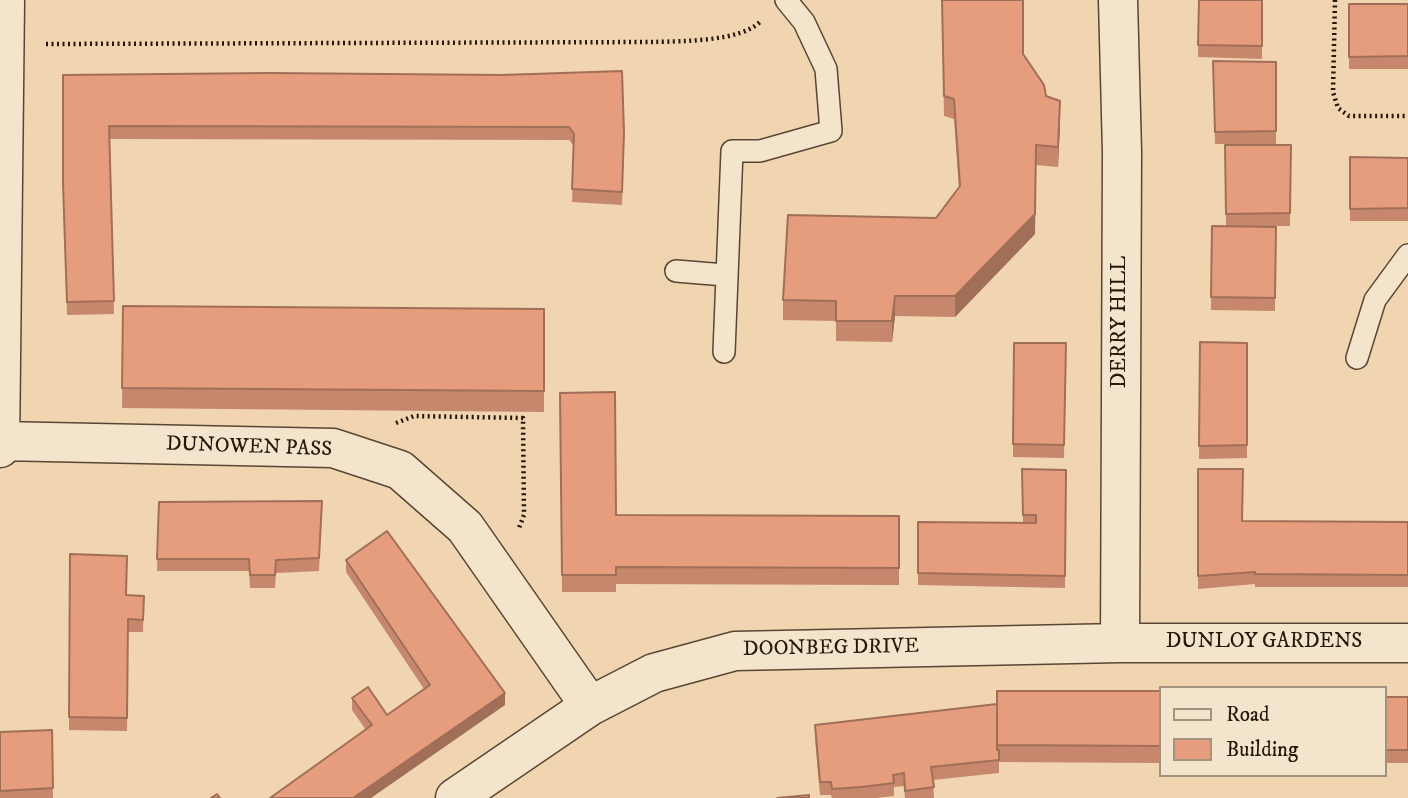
<!DOCTYPE html>
<style>
body{margin:0}
#map{position:relative;width:1408px;height:798px;overflow:hidden;background:#f0d5b0;font-family:"IM FELL DW Pica",serif}
canvas{display:block}
.legend{position:absolute;left:1159px;top:686px;width:228px;height:91px;box-sizing:border-box;background:#f5e4cc;border:2px solid #a2927e;margin:0;padding:9px 12px;list-style:none;font-size:21px;color:#25170a}
.legend li{display:flex;align-items:center;gap:14px;height:35px}
.legend b{width:35px;border:2px solid #a2927e}
</style>
<div id="map">
<canvas width="1408" height="798"></canvas>
<ul class="legend">
<li><b style="height:9px;background:#f5e4cc"></b>Road</li>
<li><b style="height:19px;background:#e69d7d"></b>Building</li>
</ul>
</div>
<script>
const ctx = document.querySelector('canvas').getContext('2d');
ctx.lineJoin = 'round';
function trace(path, color, width, dash) {
  ctx.strokeStyle = color;
  ctx.lineWidth = width;
  ctx.lineCap = dash ? 'butt' : 'round';
  ctx.setLineDash(dash || []);
  ctx.stroke(path);
}
function paint(path, color) {
  ctx.fillStyle = color;
  ctx.fill(path, 'evenodd');
}
function drawText(font, color, halo, rows, align = 'center') {
  ctx.font = font + ' "IM FELL DW Pica",serif';
  ctx.lineWidth = 5;
  ctx.setLineDash([]);
  ctx.textBaseline = 'middle';
  ctx.strokeStyle = halo;
  ctx.fillStyle = color;
  for (const [text, x, y, turn = 0] of rows) {
    ctx.save();
    ctx.translate(x, y);
    ctx.rotate((+turn || 0) * Math.PI / 180);
    ctx.textAlign = isNaN(turn) ? turn : align;
    if (halo) ctx.strokeText(text, 0, 0);
    ctx.fillText(text, 0, 0);
    ctx.restore();
  }
}
const lane = new Path2D(`
 M 676,271 L 725,275
 M 724,352 L 732,151 L 760,151 L 831,131 L 826,69 L 804,22 L 786,0
 M 1357,358 L 1375,300 L 1408,255`);
const street = new Path2D(`
 M 1118,0 L 1122,152 L 1120,643
 M 0,441 L 333,448 L 400,470 L 465,527 L 590,706
 M 0,448 L 5,0
 M 455,798 L 590,706 L 654,673 L 735,651 L 1120,643 L 1408,643`);
trace(lane, '#584634', 24);
trace(street, '#584634', 41);
trace(new Path2D(`
 M 1335,0 L 1333,92 L 1338,108 L 1349,116 L 1408,116
 M 46,44 L 654,42 C 682,41 741,42 761,21
 M 396,423 L 414,416 L 523,418 L 524,515 L 519,528`), '#25170a', 4.5, [2, 3.5]);
trace(lane, '#f5e4cc', 21);
trace(street, '#f5e4cc', 38);
paint(new Path2D(`
 M 942,0 L 1023,54 L 1060,121 L 1058,167 L 1036,165 L 1035,234 L 955,317 L 895,316 L 892,342 L 836,341 L 836,321 L 783,320 L 783,300 L 936,218 L 959,188 L 954,119 L 944,116 Z
 M 1199,0 L 1262,0 L 1262,59 L 1198,57 Z
 M 1349,4 L 1408,4 L 1408,69 L 1349,69 Z
 M 1213,61 L 1276,62 L 1276,144 L 1215,144 Z
 M 63,75 L 502,75 L 624,146 L 622,205 L 572,202 L 574,146 L 569,140 L 110,139 L 114,314 L 67,315 L 63,197 Z
 M 1225,145 L 1291,145 L 1290,226 L 1247,226 L 1276,227 L 1275,311 L 1211,310 L 1212,226 L 1226,226 Z
 M 1350,157 L 1408,158 L 1408,221 L 1350,221 Z
 M 123,306 L 544,309 L 544,412 L 122,408 Z
 M 1200,342 L 1247,343 L 1247,458 L 1199,459 Z
 M 1066,343 L 1064,458 L 1013,457 L 1013,444 Z
 M 560,393 L 616,515 L 899,516 L 899,585 L 616,584 L 616,592 L 562,592 Z
 M 1022,469 L 1066,470 L 1065,588 L 918,585 L 918,522 L 1023,523 Z
 M 1198,469 L 1243,521 L 1408,522 L 1408,587 L 1255,587 L 1255,584 L 1198,589 Z
 M 322,501 L 319,571 L 276,573 L 275,588 L 250,588 L 249,571 L 157,571 L 159,502 Z
 M 70,554 L 126,595 L 144,596 L 143,632 L 128,632 L 127,731 L 69,730 Z
 M 346,560 L 505,705 L 366,730 L 352,710 L 352,698 L 387,715 L 424,689 L 346,572 Z
 M 1161,691 L 1161,763 L 999,762 L 999,773 L 933,780 L 934,798 L 905,798 L 904,786 L 894,787 L 894,796 L 876,798 L 832,798 L 831,795 L 820,795 L 815,738 L 815,725 Z
 M 1385,697 L 1408,697 L 1408,763 L 1385,763 Z
 M 52,730 L 53,798 L 0,798 L 0,732 Z`), '#c6876c');
paint(new Path2D(`
 M 1060,101 L 1060,121 L 1058,167 L 1058,147 Z
 M 1036,145 L 1035,234 L 955,317 L 955,296 Z
 M 895,296 L 895,316 L 892,342 L 892,321 Z
 M 505,693 L 505,705 L 371,798 L 353,798 Z`), '#a16e58');
const building = new Path2D(`
 M 942,0 L 1023,0 L 1023,54 L 1044,85 L 1046,96 L 1060,101 L 1058,147 L 1036,145 L 1035,214 L 955,296 L 895,296 L 892,321 L 836,321 L 836,301 L 783,300 L 788,215 L 936,218 L 960,186 L 954,99 L 944,96 Z
 M 1199,0 L 1262,0 L 1262,46 L 1198,45 Z
 M 1349,4 L 1408,4 L 1408,56 L 1349,57 Z
 M 1213,61 L 1276,62 L 1276,131 L 1215,132 Z
 M 622,71 L 624,133 L 622,192 L 572,189 L 574,134 L 569,127 L 109,126 L 114,301 L 67,302 L 63,184 L 63,75 L 269,73 L 502,75 Z
 M 1225,145 L 1291,145 L 1290,213 L 1226,214 Z
 M 1350,157 L 1408,158 L 1408,208 L 1350,209 Z
 M 1212,226 L 1276,227 L 1275,298 L 1211,297 Z
 M 123,306 L 544,309 L 544,391 L 122,388 Z
 M 1200,342 L 1247,343 L 1247,445 L 1199,446 Z
 M 1014,343 L 1066,343 L 1064,445 L 1013,444 Z
 M 615,392 L 616,515 L 899,516 L 899,568 L 616,567 L 616,575 L 562,575 L 560,393 Z
 M 1022,469 L 1066,470 L 1065,576 L 918,573 L 918,522 L 1036,523 L 1036,515 L 1023,515 Z
 M 1198,469 L 1243,469 L 1242,521 L 1408,522 L 1408,575 L 1255,574 L 1255,572 L 1198,576 Z
 M 322,501 L 319,558 L 276,560 L 275,575 L 250,575 L 249,559 L 157,559 L 159,502 Z
 M 387,531 L 505,693 L 353,798 L 270,798 L 372,725 L 352,698 L 368,687 L 387,715 L 430,685 L 346,560 Z
 M 70,554 L 127,556 L 126,595 L 144,596 L 143,620 L 128,619 L 127,718 L 69,717 Z
 M 997,691 L 1161,691 L 1161,746 L 997,745 Z
 M 1385,697 L 1408,697 L 1408,750 L 1385,750 Z
 M 997,704 L 997,750 L 999,750 L 999,760 L 931,767 L 934,787 L 905,791 L 904,773 L 893,775 L 894,783 L 861,787 L 832,789 L 831,782 L 820,782 L 815,725 Z
 M 52,730 L 53,788 L 0,791 L 0,732 Z
 M 217,794 L 220,798 L 211,798 Z
 M 809,795 L 809,798 L 777,798 Z`);
paint(building, '#e69d7d');
trace(building, '#a16e58', 2);
drawText('21px', '#25170a', '#f5e4cc', [
 ["DERRY HILL",1121,322,-90],
 ["DUNOWEN PASS",249,448,2],
 ["DUNLOY GARDENS",1264,643],
 ["DOONBEG DRIVE",831,649,-1]
]);
</script>
